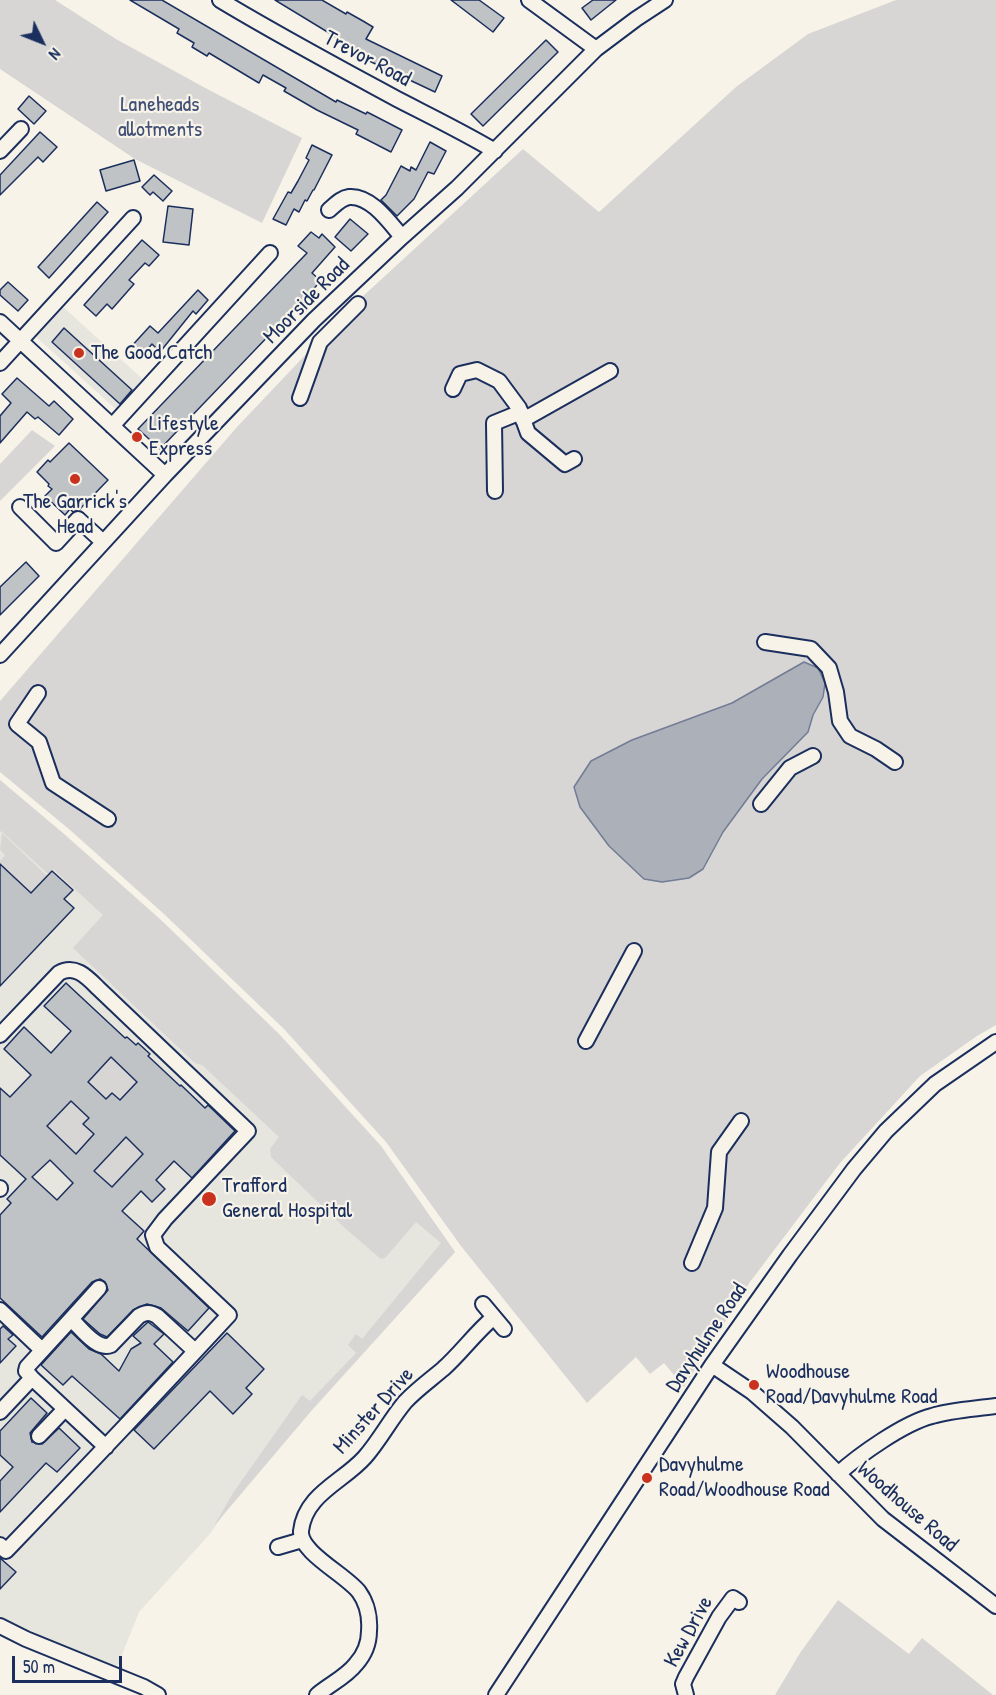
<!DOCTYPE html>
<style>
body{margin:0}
#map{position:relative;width:996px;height:1695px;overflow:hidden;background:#f7f3e8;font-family:"Patrick Hand",sans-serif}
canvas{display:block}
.north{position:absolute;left:12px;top:12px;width:60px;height:60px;-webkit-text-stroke:4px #f7f3e8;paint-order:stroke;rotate:133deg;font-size:16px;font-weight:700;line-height:24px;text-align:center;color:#1b2f5e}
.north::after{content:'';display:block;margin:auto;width:21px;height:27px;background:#1b2f5e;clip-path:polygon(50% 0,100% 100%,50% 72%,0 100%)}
.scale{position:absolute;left:12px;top:1656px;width:110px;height:27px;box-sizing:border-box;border:3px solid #1b2f5e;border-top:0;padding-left:8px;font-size:18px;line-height:21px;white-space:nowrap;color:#1b2f5e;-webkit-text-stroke:4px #f7f3e8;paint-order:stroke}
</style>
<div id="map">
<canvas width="996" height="1695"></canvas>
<div class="north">N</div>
<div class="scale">50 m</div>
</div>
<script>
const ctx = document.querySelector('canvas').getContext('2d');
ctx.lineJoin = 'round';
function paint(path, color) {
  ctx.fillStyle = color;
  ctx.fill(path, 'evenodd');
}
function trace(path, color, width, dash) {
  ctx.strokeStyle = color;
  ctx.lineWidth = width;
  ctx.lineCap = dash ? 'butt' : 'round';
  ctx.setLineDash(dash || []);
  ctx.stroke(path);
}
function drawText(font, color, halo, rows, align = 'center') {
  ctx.font = font + ' "Patrick Hand",sans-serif';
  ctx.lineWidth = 4.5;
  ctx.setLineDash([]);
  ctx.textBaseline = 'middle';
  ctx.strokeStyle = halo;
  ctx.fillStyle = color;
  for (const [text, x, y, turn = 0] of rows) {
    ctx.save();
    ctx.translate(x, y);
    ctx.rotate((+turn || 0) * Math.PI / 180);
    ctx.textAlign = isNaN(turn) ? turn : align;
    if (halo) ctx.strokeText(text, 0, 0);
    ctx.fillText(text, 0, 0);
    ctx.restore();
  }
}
paint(new Path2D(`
 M 62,306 L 146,382 L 119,412 L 35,336 Z
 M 0,780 L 64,834 L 161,920 L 279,1034 L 381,1146 L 455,1252 L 312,1410 L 225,1512 L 209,1535 L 139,1612 L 117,1667 L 78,1655 L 31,1636 L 0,1617 Z`), '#e6e5de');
paint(new Path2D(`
 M 0,0 L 55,0 L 116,39 L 209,90 L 302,138 L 262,223 L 135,159 L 0,69 Z
 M 896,0 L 996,0 L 996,1025 L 977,1036 L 920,1076 L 840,1163 L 750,1282 L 684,1387 L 664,1363 L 650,1374 L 636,1357 L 587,1403 L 461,1246 L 386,1142 L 284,1029 L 164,914 L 70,830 L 0,772 L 0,701 L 237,427 L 348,310 L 523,149 L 599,212 L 736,87 L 808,34 Z
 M 32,430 L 55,446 L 0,501 L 0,464 Z
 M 0,780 L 64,834 L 161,920 L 279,1034 L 381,1146 L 455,1252 L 312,1410 L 214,1526 L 233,1493 L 302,1395 L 310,1401 L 356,1353 L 348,1345 L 356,1334 L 362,1339 L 441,1243 L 416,1222 L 385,1258 L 381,1259 L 346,1229 L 271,1157 L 270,1149 L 279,1137 L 202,1065 L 195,1063 L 73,948 L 103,915 L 53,869 L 48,874 L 1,831 L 0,832 Z
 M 2,833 L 47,876 L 31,893 L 0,864 L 0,861 L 5,855 L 0,850 Z
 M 115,1053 L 119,1065 L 143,1084 L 132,1096 L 127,1092 L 120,1100 L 112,1093 L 106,1099 L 87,1083 Z
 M 74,1097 L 79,1106 L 78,1108 L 89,1118 L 84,1124 L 103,1143 L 85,1143 L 80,1150 L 86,1155 L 80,1161 L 55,1133 L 46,1127 Z
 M 131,1132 L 148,1149 L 112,1187 L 88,1178 Z
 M 838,1600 L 909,1654 L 922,1638 L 993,1695 L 775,1695 L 800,1653 Z`), '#d7d6d4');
const water = new Path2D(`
 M 804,662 L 818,668 L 825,683 L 823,697 L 813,715 L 808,732 L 762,779 L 723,832 L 703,869 L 689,878 L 662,882 L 644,879 L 609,846 L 580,807 L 574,787 L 591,761 L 632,740 L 732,703 Z`);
paint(water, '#acb0b9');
trace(water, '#727c95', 1.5);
const building = new Path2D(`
 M 130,0 L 162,0 L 336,102 L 337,100 L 366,114 L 367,112 L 402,130 L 391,152 L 356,134 L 358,130 L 317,110 L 284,91 L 286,88 L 263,75 L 259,83 L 209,53 L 207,56 L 192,47 L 194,43 L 177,33 L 179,29 Z
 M 275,0 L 322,0 L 346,14 L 347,12 L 363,21 L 373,27 L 366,39 L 442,76 L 435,92 L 365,59 L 367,56 Z
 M 451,0 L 479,0 L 504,18 L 493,32 Z
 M 593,0 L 616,0 L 591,20 L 582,8 Z
 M 546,40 L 558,52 L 483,126 L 471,114 Z
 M 29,96 L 46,111 L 34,124 L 18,109 Z
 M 40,132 L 57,147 L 43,162 L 38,157 L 0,195 L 0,175 Z
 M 430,142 L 446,151 L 434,174 L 428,172 L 414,199 L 397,216 L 381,200 L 386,195 L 401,166 L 410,171 L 411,167 L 416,170 Z
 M 312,145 L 332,155 L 314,190 L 313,190 L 307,201 L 305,200 L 299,212 L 294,209 L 286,225 L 273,219 L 288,192 L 291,193 L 298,181 L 309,160 L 306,158 Z
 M 134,160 L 140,181 L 106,191 L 100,170 Z
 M 154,175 L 172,191 L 163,201 L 153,192 L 150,195 L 142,187 Z
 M 97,202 L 108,212 L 49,278 L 38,267 Z
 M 168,206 L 193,209 L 189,245 L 163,242 Z
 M 350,219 L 368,234 L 351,251 L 335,237 Z
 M 311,232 L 319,238 L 322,234 L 335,247 L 312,273 L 321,281 L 160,449 L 138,429 L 307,253 L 298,246 Z
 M 142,240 L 159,255 L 149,266 L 145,263 L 129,280 L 134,284 L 112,309 L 107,304 L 96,316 L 84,305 Z
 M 8,282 L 28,300 L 18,311 L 0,295 L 0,290 Z
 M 198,290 L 208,300 L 196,314 L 193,311 L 160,352 L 152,344 L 139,359 L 129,349 L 150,326 L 158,333 Z
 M 64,328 L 132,390 L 120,404 L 52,342 Z
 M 17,378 L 49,406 L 54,401 L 73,419 L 59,435 L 38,417 L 35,419 L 27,412 L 0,443 L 0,416 L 11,403 L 2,394 Z
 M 69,443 L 108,480 L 79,510 L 73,512 L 70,509 L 65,515 L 45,496 L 52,489 L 48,486 L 49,484 L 37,472 L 48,460 L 50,462 Z
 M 26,562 L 39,576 L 0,615 L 0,587 Z
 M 0,864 L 31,893 L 52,871 L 73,890 L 64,899 L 74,908 L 0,986 Z
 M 66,983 L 125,1038 L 127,1037 L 136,1045 L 138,1043 L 150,1054 L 148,1056 L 180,1086 L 181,1085 L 205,1108 L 208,1105 L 235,1131 L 192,1178 L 174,1161 L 156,1180 L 165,1189 L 152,1202 L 141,1191 L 122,1211 L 144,1231 L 137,1239 L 209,1308 L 188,1331 L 161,1308 L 147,1304 L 133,1310 L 107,1337 L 100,1334 L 83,1319 L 108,1290 L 105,1282 L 100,1279 L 92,1282 L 42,1337 L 0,1298 L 0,1215 L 11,1203 L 7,1199 L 26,1179 L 0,1155 L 0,1088 L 10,1097 L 31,1075 L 4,1049 L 24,1027 L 51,1053 L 71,1031 L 44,1006 ZM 111,1057 L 137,1082 L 120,1100 L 112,1093 L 106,1099 L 88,1082 ZM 71,1101 L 89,1118 L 83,1124 L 94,1134 L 76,1154 L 47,1126 ZM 126,1137 L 143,1154 L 112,1187 L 94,1171 ZM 50,1160 L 73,1183 L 57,1200 L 32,1177 Z
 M 148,1322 L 164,1334 L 154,1344 L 173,1362 L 120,1419 L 72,1376 L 63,1385 L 41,1365 L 71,1332 L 89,1349 L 101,1354 L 119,1371 L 131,1349 L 141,1343 L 133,1336 Z
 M 3,1326 L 13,1335 L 8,1339 L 16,1346 L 0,1363 L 0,1329 Z
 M 227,1333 L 264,1369 L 246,1388 L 252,1394 L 233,1414 L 210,1391 L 154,1449 L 134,1430 Z
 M 31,1398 L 47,1413 L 30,1433 L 32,1442 L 42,1444 L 59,1428 L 80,1448 L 57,1472 L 46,1463 L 0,1512 L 0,1481 L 13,1467 L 0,1455 L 0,1431 Z
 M 0,1558 L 16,1572 L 0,1589 Z`);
paint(building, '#c0c3c5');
trace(building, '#1b2f5e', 1.5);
const minor = new Path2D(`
 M 220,0 C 278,35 338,67 397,99 C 430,116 463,132 495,151
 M 529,0 L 596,49
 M 0,151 L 21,129
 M 329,210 C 335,205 341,198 349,197 C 371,195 390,223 402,237
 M 0,322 L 165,475
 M 0,363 L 133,218
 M 453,389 L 460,374 L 477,370 L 499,381 L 519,408 L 528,433 L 565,464 L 574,459
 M 300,398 L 320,342 L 358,304
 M 523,420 L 610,371
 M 112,426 L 270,253
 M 495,491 L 494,423 L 521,412
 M 20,507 L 56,543 L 78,519 L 103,542
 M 765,642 L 811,649 L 829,668 L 836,692 L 840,721 L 850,736 L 876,749 L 895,762
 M 0,655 L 165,475 L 314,320 L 402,237 L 457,188 L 596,49 L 636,19 L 665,0
 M 38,693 L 17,724 L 39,742 L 53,783 L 108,819
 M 761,804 L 790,768 L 813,756
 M 0,1035 L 59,973 C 75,964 87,977 98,988 L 248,1131 L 165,1219 L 153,1235 L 157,1247 L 229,1315 C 156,1394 81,1473 6,1551 L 0,1545
 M 586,1041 L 634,951
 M 0,1188 L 0,1189
 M 692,1263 L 715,1208 L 719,1152 L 741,1121
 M 483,1304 L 504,1329
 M 0,1310 L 42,1350
 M 71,1319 L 99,1288
 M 712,1365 L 752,1392 L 792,1427 L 883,1519 L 996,1606
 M 32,1378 L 26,1371 L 27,1367 L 71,1319 C 81,1328 97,1351 111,1345 L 139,1316 C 146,1312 150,1312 157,1316 L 195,1351
 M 0,1412 L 32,1378 L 106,1447
 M 39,1436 L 65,1409
 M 838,1474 C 859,1455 904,1423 932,1416 C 952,1410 975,1409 996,1406
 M 278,1547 L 302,1540
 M 0,1626 L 26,1639 L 144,1687 L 158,1695
 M 317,1695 C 330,1684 346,1677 356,1664 C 364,1655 369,1643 369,1631 C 370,1618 367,1603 359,1592 C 346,1575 299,1552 301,1531 C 305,1494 343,1482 365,1457 C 380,1440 390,1420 405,1402 C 416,1390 430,1380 443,1369 C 461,1353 475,1333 494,1317
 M 496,1695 L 712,1365 L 790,1255 L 854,1169 L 886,1131 L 935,1084 L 996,1042
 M 686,1695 L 683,1684 L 686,1677 L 719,1617 L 733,1598 L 739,1602`);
trace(minor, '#1b2f5e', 18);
trace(minor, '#f7f3e8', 14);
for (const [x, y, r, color] of [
 [79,353,6,"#c8321e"],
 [137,437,6,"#c8321e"],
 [75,479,6,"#c8321e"],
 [209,1199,8,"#c8321e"],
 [754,1385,6,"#c8321e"],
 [647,1478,6,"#c8321e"]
]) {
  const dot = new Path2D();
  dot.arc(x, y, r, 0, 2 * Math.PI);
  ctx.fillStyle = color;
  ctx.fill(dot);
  trace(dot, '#f7f3e8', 2);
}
drawText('22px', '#1b2f5e', '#f7f3e8', [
 ["Trevor Road",367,59,28],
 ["Moorside Road",307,301,-45],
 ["Davyhulme Road",707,1338,-56],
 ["Minster Drive",374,1411,-48],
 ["Woodhouse Road",907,1507,41],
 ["Kew Drive",689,1632,-61]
]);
drawText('22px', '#415076', '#f7f3e8', [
 ["Laneheads",160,105],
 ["allotments",160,130]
]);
drawText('22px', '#1b2f5e', '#f7f3e8', [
 ["The Good Catch",91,353],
 ["Lifestyle",149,424],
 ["Express",149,449],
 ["The Garrick's",75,502,"center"],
 ["Head",75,527,"center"],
 ["Trafford",222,1186],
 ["General Hospital",222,1211],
 ["Woodhouse",766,1372],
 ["Road/Davyhulme Road",766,1397],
 ["Davyhulme",659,1465],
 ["Road/Woodhouse Road",659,1490]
], 'left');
</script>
